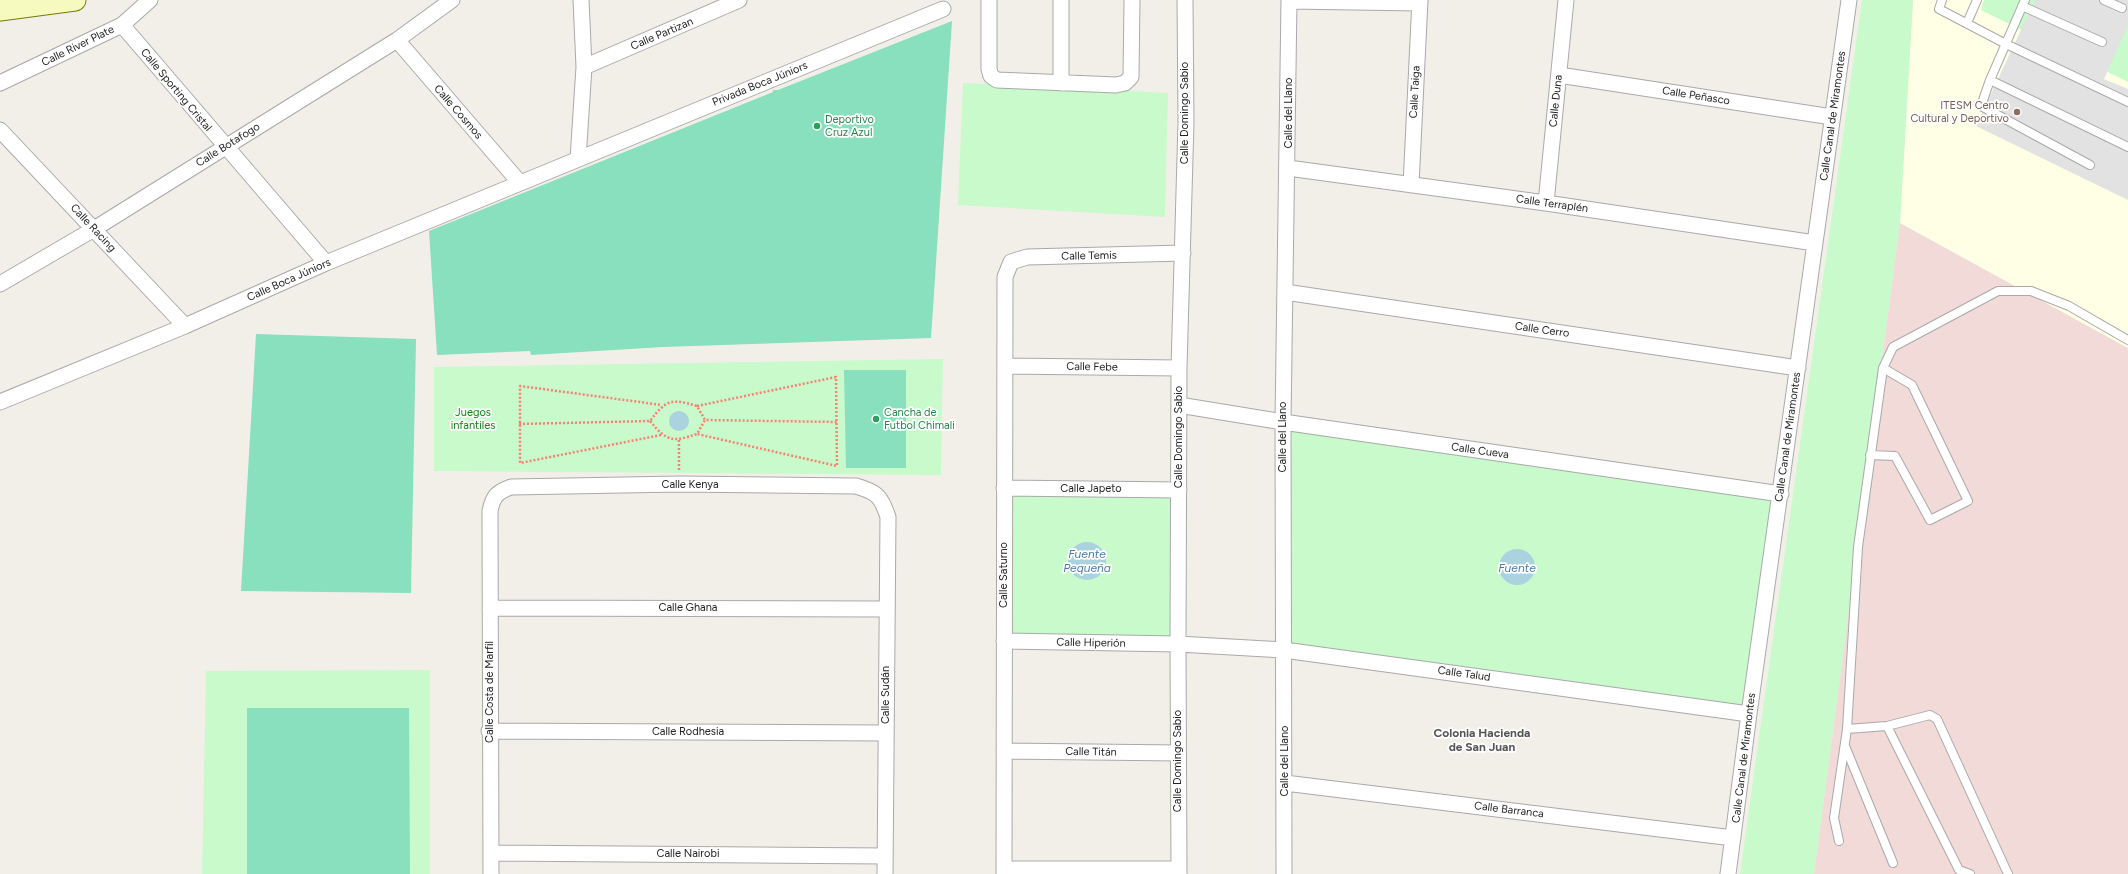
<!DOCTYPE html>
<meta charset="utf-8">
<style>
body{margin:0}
canvas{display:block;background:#f2efe9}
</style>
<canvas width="2128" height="874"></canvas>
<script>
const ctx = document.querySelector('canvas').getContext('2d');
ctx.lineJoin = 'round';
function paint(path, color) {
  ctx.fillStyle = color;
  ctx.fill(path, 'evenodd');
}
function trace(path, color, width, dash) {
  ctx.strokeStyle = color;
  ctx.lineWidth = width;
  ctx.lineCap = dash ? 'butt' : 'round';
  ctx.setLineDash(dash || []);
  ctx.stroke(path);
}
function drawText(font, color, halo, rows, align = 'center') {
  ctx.font = font + ' Figtree,sans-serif';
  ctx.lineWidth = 3.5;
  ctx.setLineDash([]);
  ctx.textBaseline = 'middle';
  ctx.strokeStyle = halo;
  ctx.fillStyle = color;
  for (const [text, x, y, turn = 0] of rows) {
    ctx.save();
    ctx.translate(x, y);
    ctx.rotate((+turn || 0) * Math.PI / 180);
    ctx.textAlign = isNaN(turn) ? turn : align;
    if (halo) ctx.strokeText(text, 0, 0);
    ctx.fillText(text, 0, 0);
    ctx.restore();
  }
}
paint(new Path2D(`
 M 1900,223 L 2128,348 L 2128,874 L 1814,874 Z`), '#f2dad9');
paint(new Path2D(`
 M 1913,0 L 2128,0 L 2128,348 L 1900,223 Z`), '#ffffe5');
paint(new Path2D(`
 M 1862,0 L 1913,0 L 1900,223 L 1814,874 L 1740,874 Z
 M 1984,0 L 2128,0 L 2128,82 L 1981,10 Z
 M 963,83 L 1168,93 L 1165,217 L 958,205 Z
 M 943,359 L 941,475 L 434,471 L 434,367 Z
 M 1286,430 L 1774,498 L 1743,709 L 1290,643 Z
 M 1005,490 L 1175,494 L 1176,642 L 1005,640 Z
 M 430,670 L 430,874 L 202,874 L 206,671 Z`), '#c8facc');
paint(new Path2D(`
 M 952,21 L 931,338 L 663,347 L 531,355 L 530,351 L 437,355 L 429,231 L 773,92 L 773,90 L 778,90 Z
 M 256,334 L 416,339 L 411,593 L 241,591 Z
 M 844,370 L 906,370 L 906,468 L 846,468 Z
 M 247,708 L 409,708 L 410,874 L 247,874 Z`), '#88e0be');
paint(new Path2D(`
 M 2035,0 L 2128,0 L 2128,25 L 2104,79 L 2128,89 L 2128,200 L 1976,126 Z`), '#e2e2e2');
paint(new Path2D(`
 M669 421a10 10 0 1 1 20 0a10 10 0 1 1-20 0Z
 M1068 561a19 19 0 1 1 38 0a19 19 0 1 1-38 0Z
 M1499 567a18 18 0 1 1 36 0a18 18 0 1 1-36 0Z`), '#aad3df');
const lane = new Path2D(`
 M 1942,0 L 1939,9 L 2006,44 L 2128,102
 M 2025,0 L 1990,80 L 2128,147
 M 2104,0 L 2122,8
 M 2022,6 L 2102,42
 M 1967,23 L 1977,0
 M 1990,80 L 1981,106 L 2090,165
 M 1870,455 L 1895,456 L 1930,520 L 1968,501 L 1912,385 L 1883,368
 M 1887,726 L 1959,870 L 1970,874
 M 1847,729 L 1858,547 L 1883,368 L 1893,347 L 1998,291 L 2031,291 L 2069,306 L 2128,340
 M 1845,746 L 1893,863
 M 1839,841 L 1834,818 L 1847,729 L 1887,726 L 1930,715 L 1937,719 L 2008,874`);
const street = new Path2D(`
 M 989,0 L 989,69 L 991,76 L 997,80 L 1116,85 L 1125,83 L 1131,77 L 1132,0
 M 1061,0 L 1061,83
 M 1289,1 L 1420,3
 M 122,25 L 326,263
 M 397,40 L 520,183
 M 584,67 L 739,0
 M 1559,75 L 1832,117
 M 0,83 L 122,25 L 150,0
 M 0,130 L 185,326
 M 578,159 L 584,67 L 581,0
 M 1288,168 L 1546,203 L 1815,243
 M 1411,185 L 1420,0
 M 1546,203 L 1566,0
 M 0,284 L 94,229 L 397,40 L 452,0
 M 1285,292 L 1798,368
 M 1005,366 L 1179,368
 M 0,402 L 185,326 L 326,263 L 943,9
 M 1179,405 L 1283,422 L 1781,494
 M 1004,488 L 1179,490
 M 490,608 L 886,609
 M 1004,641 L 1178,644 L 1284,650 L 1749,714
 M 489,731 L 886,733
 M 1004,751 L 1178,753
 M 1285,783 L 1733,838
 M 491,853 L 885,856
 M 1004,869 L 1179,869
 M 491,874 L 490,511 C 493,496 497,492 511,487 L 680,484 L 856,486 C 877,492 881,496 888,517 L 885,874
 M 1004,874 L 1005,277 L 1011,262 L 1027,257 L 1183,253
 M 1179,874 L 1178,644 L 1179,368 L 1186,122 L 1185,0
 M 1284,874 L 1283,422 L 1289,0
 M 1728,874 L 1749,714 L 1849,0`);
const secondary = new Path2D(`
 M 0,10 L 75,0`);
trace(lane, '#a9a9a9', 10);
trace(street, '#a9a9a9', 17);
trace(secondary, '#707d05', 23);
trace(new Path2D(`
 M 697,406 L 836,377 L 837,466 L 697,434
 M 650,421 C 667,442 673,442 697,434 L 705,420
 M 519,424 L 650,421 C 666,400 671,398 697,406 L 705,420 L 837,422
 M 661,435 L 520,463 L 520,386 L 662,405
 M 679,440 L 679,470`), '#fa8072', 2.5, [2, 2]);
trace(lane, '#fff', 8);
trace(street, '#fff', 15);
trace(secondary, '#f7fabf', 21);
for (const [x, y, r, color] of [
 [2017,112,4,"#8d6e63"],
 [817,126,4,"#2e9e5b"],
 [876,419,4,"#2e9e5b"]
]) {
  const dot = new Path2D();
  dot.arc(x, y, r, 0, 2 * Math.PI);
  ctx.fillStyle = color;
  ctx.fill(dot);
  trace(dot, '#fff', 1.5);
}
drawText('11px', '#222', '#fff', [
 ["Calle Partizan",662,34,-23],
 ["Calle River Plate",78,46,-26],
 ["Privada Boca Júniors",760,84,-22],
 ["Calle Sporting Cristal",176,90,50],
 ["Calle Taiga",1415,92,-87],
 ["Calle Peñasco",1696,96,9],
 ["Calle Duna",1556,101,-84],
 ["Calle Cosmos",458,112,49],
 ["Calle Domingo Sabio",1185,113,-90],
 ["Calle del Llano",1289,113,-90],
 ["Calle Canal de Miramontes",1833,116,-82],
 ["Calle Botafogo",228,145,-32],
 ["Calle Terraplén",1552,204,8],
 ["Calle Racing",93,228,47],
 ["Calle Temis",1089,256,-1],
 ["Calle Boca Júniors",289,280,-24],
 ["Calle Cerro",1542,330,8],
 ["Calle Febe",1092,367,1],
 ["Calle Domingo Sabio",1179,437,-90],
 ["Calle del Llano",1283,437,-90],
 ["Calle Canal de Miramontes",1788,437,-82],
 ["Calle Cueva",1480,451,8],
 ["Calle Kenya",690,485],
 ["Calle Japeto",1091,489],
 ["Calle Saturno",1004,575,-90],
 ["Calle Ghana",688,608],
 ["Calle Hiperión",1091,643,1],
 ["Calle Talud",1464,674,8],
 ["Calle Costa de Marfil",490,692,-90],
 ["Calle Sudán",886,695,-90],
 ["Calle Rodhesia",688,732],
 ["Calle Titán",1091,752,1],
 ["Calle Canal de Miramontes",1744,758,-83],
 ["Calle Domingo Sabio",1178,761,-90],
 ["Calle del Llano",1285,761,-90],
 ["Calle Barranca",1509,810,7],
 ["Calle Nairobi",688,854]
]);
drawText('11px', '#785e54', '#fff', [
 ["ITESM Centro",2009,106],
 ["Cultural y Deportivo",2009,119]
], 'right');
drawText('11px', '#27864d', '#fff', [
 ["Deportivo",825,120],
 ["Cruz Azul",825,133],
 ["Cancha de",884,413],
 ["Futbol Chimali",884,426]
], 'left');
drawText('11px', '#0c8416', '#fff', [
 ["Juegos",473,413],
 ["infantiles",473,426]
]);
drawText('italic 12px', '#4a7aab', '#fff', [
 ["Fuente",1087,554],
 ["Pequeña",1087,568],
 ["Fuente",1517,568]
]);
drawText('bold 12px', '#555', '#fff', [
 ["Colonia Hacienda",1482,733],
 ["de San Juan",1482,747]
]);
</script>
